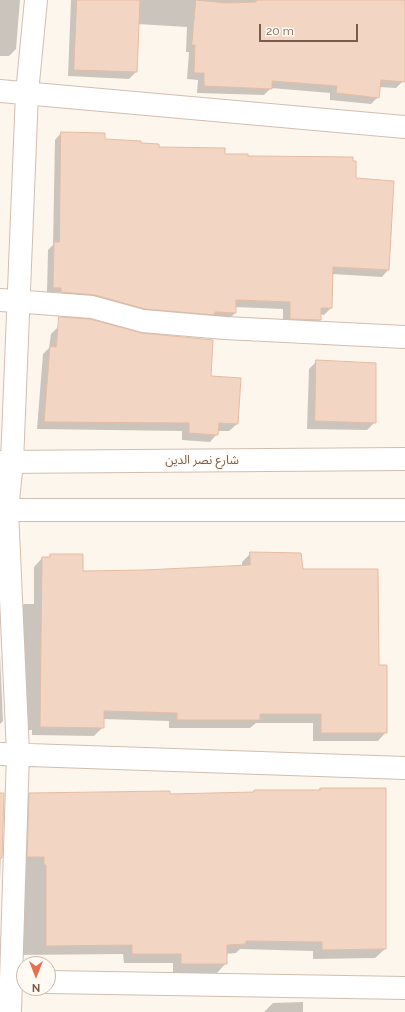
<!DOCTYPE html>
<meta charset="utf-8">
<style>
body{margin:0}
#map{position:relative;width:405px;height:1012px;overflow:hidden;background:#fdf6ec;font-family:Raleway,sans-serif}
canvas{display:block}
.north{position:absolute;left:16px;top:956px;width:40px;height:40px;box-sizing:border-box;background:#fffaf3;border:1px solid #cabbb1;border-radius:50%;rotate:180deg;font-size:11px;font-weight:700;line-height:16px;text-align:center;color:#7a5c4d}
.north::after{content:'';display:block;margin:auto;width:14px;height:18px;background:#e76f51;clip-path:polygon(50% 0,100% 100%,50% 72%,0 100%)}
.scale{position:absolute;left:259px;top:24px;width:99px;height:18px;box-sizing:border-box;border:2px solid #7a5c4d;border-top:0;padding-left:5px;font-size:12px;line-height:14px;white-space:nowrap;color:#7a5c4d;-webkit-text-stroke:3px #fffaf3;paint-order:stroke}
</style>
<div id="map">
<canvas width="405" height="1012"></canvas>
<div class="north">N</div>
<div class="scale">20 m</div>
</div>
<script>
const ctx = document.querySelector('canvas').getContext('2d');
ctx.lineJoin = 'round';
function paint(path, color) {
  ctx.fillStyle = color;
  ctx.fill(path, 'evenodd');
}
function trace(path, color, width, dash) {
  ctx.strokeStyle = color;
  ctx.lineWidth = width;
  ctx.lineCap = dash ? 'butt' : 'round';
  ctx.setLineDash(dash || []);
  ctx.stroke(path);
}
function drawText(font, color, halo, rows, align = 'center') {
  ctx.font = font + ' Raleway,"Noto Sans Arabic",sans-serif';
  ctx.lineWidth = 3;
  ctx.setLineDash([]);
  ctx.textBaseline = 'middle';
  ctx.strokeStyle = halo;
  ctx.fillStyle = color;
  for (const [text, x, y, turn = 0] of rows) {
    ctx.save();
    ctx.translate(x, y);
    ctx.rotate((+turn || 0) * Math.PI / 180);
    ctx.textAlign = isNaN(turn) ? turn : align;
    if (halo) ctx.strokeText(text, 0, 0);
    ctx.fillText(text, 0, 0);
    ctx.restore();
  }
}
paint(new Path2D(`
 M 0,0 L 20,0 L 16,49 L 9,56 L 0,56 Z
 M 71,0 L 405,0 L 403,81 L 396,88 L 379,87 L 378,97 L 371,104 L 330,100 L 330,93 L 271,88 L 264,95 L 197,93 L 198,80 L 187,79 L 189,52 L 186,52 L 187,27 L 138,24 L 136,72 L 129,79 L 68,76 Z
 M 61,133 L 158,148 L 247,157 L 355,179 L 388,270 L 382,277 L 332,274 L 331,308 L 324,315 L 320,314 L 320,320 L 313,327 L 283,325 L 283,309 L 235,307 L 235,313 L 228,320 L 207,321 L 69,300 L 69,293 L 47,292 L 48,250 L 53,245 L 55,140 Z
 M 58,327 L 210,377 L 237,424 L 229,431 L 217,431 L 217,434 L 210,442 L 182,440 L 182,431 L 37,429 L 43,354 L 49,348 L 51,334 Z
 M 317,361 L 375,422 L 367,430 L 307,429 L 309,369 Z
 M 251,553 L 302,570 L 378,666 L 386,732 L 378,741 L 313,741 L 313,723 L 256,723 L 250,728 L 169,728 L 169,721 L 103,719 L 103,727 L 94,736 L 32,735 L 32,730 L 21,730 L 16,612 L 24,604 L 34,604 L 34,567 L 42,558 L 47,558 L 51,555 L 82,572 L 144,571 L 242,567 L 242,562 Z
 M 0,654 L 3,721 L 0,724 Z
 M 320,789 L 385,789 L 385,949 L 375,958 L 313,959 L 313,951 L 240,949 L 236,953 L 226,954 L 226,963 L 217,973 L 173,973 L 173,963 L 124,963 L 123,954 L 16,955 L 20,803 L 30,794 L 169,795 L 252,793 L 254,791 L 318,791 Z
 M 0,794 L 3,794 L 0,881 Z
 M 303,1002 L 303,1012 L 264,1012 L 273,1003 Z`), '#0003');
const building = new Path2D(`
 M 77,0 L 140,0 L 137,72 L 74,70 Z
 M 196,0 L 226,3 L 256,2 L 256,0 L 405,0 L 405,82 L 381,80 L 379,98 L 336,93 L 337,86 L 272,81 L 272,89 L 204,86 L 204,73 L 194,73 L 195,45 L 192,45 Z
 M 61,132 L 105,133 L 105,139 L 141,141 L 141,143 L 159,144 L 159,147 L 225,148 L 225,154 L 248,154 L 248,156 L 256,156 L 353,157 L 353,161 L 356,161 L 356,178 L 394,181 L 389,270 L 333,267 L 332,308 L 321,308 L 321,320 L 290,319 L 290,302 L 236,300 L 236,313 L 215,312 L 214,315 L 145,309 L 95,295 L 61,292 L 61,288 L 53,288 L 54,242 L 59,242 Z
 M 59,317 L 90,319 L 142,333 L 213,340 L 211,376 L 241,378 L 238,424 L 219,423 L 218,435 L 189,433 L 189,423 L 44,422 L 50,346 L 56,347 Z
 M 316,360 L 376,363 L 376,423 L 315,421 Z
 M 250,552 L 301,553 L 303,569 L 378,569 L 379,665 L 387,665 L 387,733 L 321,733 L 321,714 L 260,714 L 260,720 L 177,720 L 177,713 L 104,711 L 104,728 L 40,727 L 42,557 L 50,557 L 50,554 L 83,554 L 83,571 L 144,570 L 250,565 Z
 M 320,788 L 386,788 L 386,949 L 322,950 L 322,942 L 246,941 L 246,944 L 227,945 L 227,964 L 181,964 L 181,954 L 132,954 L 132,945 L 46,946 L 46,865 L 44,865 L 44,857 L 27,857 L 29,793 L 170,791 L 170,794 L 254,792 L 254,790 L 320,790 Z
 M 0,793 L 4,793 L 2,858 L 0,858 Z`);
paint(building, '#f3d5c3');
trace(building, '#e6bba3', 1);
const minor = new Path2D(`
 M 0,91 L 405,127
 M 0,300 L 92,307 L 143,321 L 225,328 L 405,337
 M 0,754 L 405,768
 M 48,982 L 405,988
 M 10,1012 L 18,753 L 7,510 L 12,462 L 27,93 L 36,0`);
const tertiary = new Path2D(`
 M 0,462 L 405,459
 M 0,510 L 405,510`);
trace(minor, '#d1beb0', 24);
trace(tertiary, '#d1beb0', 24);
trace(minor, '#fff', 22);
trace(tertiary, '#fff', 22);
drawText('12px', '#7a5c4d', '#fffaf3', [
 ["شارع نصر الدين",202,460]
]);
</script>
